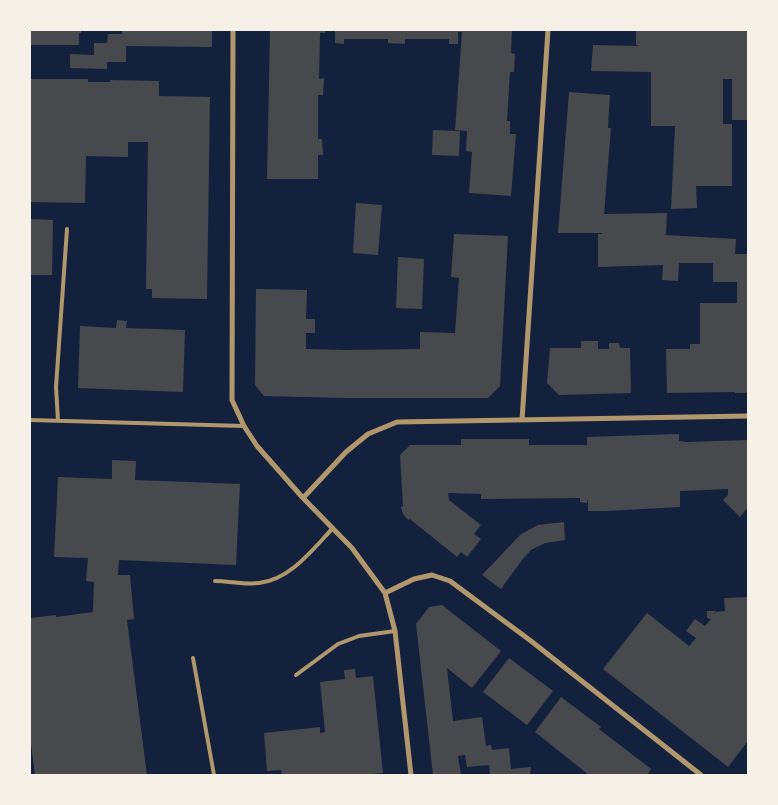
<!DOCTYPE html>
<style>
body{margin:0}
#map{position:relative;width:778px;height:805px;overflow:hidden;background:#14213d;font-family:"Fira Sans Condensed",sans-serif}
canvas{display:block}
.frame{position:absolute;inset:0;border:31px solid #f6f1e7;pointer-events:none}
</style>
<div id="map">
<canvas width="778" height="805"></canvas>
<div class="frame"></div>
</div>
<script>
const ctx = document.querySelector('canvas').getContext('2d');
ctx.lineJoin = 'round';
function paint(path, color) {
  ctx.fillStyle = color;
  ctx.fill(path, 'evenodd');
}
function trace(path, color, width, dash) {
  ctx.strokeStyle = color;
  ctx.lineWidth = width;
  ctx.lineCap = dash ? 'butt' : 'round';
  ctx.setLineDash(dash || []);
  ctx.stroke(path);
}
paint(new Path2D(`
 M 30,30 L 81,30 L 81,33 L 79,33 L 79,45 L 30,45 Z
 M 122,30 L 212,30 L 212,47 L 126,46 L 126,62 L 107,62 L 107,69 L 70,68 L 70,54 L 94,55 L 94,43 L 107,43 L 108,34 L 122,34 Z
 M 270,30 L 325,30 L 325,33 L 320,33 L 319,79 L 324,78 L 323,95 L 318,95 L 318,139 L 322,139 L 323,155 L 318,155 L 318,179 L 267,179 Z
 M 335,30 L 512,30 L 511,53 L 515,54 L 514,72 L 510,72 L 507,121 L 510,121 L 510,134 L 516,134 L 511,196 L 469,193 L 472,152 L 466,151 L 467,131 L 455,130 L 462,32 L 458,32 L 458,44 L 449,44 L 449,39 L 405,39 L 405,44 L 388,43 L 388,39 L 344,39 L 344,44 L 335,43 Z
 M 636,30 L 748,30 L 748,120 L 732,120 L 732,79 L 723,79 L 723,124 L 732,124 L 732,186 L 696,186 L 697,208 L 671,209 L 675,126 L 651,126 L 651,72 L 591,71 L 593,45 L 639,46 L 636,45 Z
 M 30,79 L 88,79 L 88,82 L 110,82 L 110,80 L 159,81 L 159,96 L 210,97 L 207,299 L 152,298 L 152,289 L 146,289 L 148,142 L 128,142 L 128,157 L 86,156 L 85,203 L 30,202 Z
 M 569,92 L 610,95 L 608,128 L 611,128 L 604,214 L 667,213 L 666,233 L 665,235 L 736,239 L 735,254 L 748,254 L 748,392 L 744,393 L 735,393 L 735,392 L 667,393 L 666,349 L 690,349 L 690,344 L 700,344 L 700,303 L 737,303 L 737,282 L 713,282 L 713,263 L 679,263 L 678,281 L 662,280 L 663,265 L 598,267 L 598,234 L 602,234 L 602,233 L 558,233 Z
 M 433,130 L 460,131 L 459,156 L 432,155 Z
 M 356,203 L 382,205 L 378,255 L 353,253 Z
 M 30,219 L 53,220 L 52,275 L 30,275 Z
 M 454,234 L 508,236 L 500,386 L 488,398 L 345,398 L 264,396 L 255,385 L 256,289 L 307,290 L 306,319 L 315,319 L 315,333 L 306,333 L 306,349 L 345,350 L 420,349 L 420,332 L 455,333 L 459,278 L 451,277 Z
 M 398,257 L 424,259 L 422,309 L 396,308 Z
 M 117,320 L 127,321 L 126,328 L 185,330 L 183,392 L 78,388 L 80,326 L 116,328 Z
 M 581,341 L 598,341 L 598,349 L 609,349 L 609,343 L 619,343 L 620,348 L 630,348 L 631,393 L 559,395 L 547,383 L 550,348 L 581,348 Z
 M 679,434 L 679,441 L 687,442 L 748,440 L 748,507 L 740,517 L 723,500 L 728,495 L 728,489 L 680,491 L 680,507 L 606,511 L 588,511 L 588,498 L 587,503 L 580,502 L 580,498 L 481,499 L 481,494 L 448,493 L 449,500 L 481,525 L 474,534 L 481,539 L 467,557 L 461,552 L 457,557 L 410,519 L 408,520 L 403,514 L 401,507 L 403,506 L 400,455 L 410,445 L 461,445 L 461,439 L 529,439 L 529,445 L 587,445 L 587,437 Z
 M 112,460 L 136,461 L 135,480 L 240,484 L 236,565 L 119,560 L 118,575 L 130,575 L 134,619 L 127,620 L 147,775 L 35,775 L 30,736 L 30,618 L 56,615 L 56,617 L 93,612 L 94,582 L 86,581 L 88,558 L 54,557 L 58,477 L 112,479 Z
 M 564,522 L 565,540 L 545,543 L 531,550 L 522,560 L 501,589 L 482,575 L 521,534 L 538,525 Z
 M 748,597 L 748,741 L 728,767 L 603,669 L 647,613 L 689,646 L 696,638 L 686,631 L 695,619 L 705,626 L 711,619 L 707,618 L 707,611 L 716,611 L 712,616 L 716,612 L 725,611 L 724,598 Z
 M 442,605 L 501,651 L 472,688 L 447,668 L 453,721 L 482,717 L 486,746 L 491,745 L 492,750 L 509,748 L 511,769 L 531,767 L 530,775 L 490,775 L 489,765 L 467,767 L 465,755 L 458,756 L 461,775 L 433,775 L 416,624 L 429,607 Z
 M 509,658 L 553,691 L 527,725 L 483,692 Z
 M 355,669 L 356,678 L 373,676 L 383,773 L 363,775 L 282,775 L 281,770 L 267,771 L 264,733 L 320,727 L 320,733 L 325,732 L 320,682 L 345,679 L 344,670 Z
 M 561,697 L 601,727 L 599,729 L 651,769 L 647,775 L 589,775 L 535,732 Z`), '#48494c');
trace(new Path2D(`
 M 30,420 L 244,426
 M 58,421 L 56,387 L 67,229
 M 215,581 C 229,581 245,585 259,583 C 290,580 313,549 333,528
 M 193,658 L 214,775
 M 296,675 L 338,644 L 359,636 L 395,631`), '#b1986c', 4);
trace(new Path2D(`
 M 233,30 L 232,400 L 244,426 L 257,446 L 303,498 L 352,548 L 385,593 L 395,631 L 411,775
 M 522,420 L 548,30
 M 303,498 L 346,452 L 368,434 L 397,422 L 748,416
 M 385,593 L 414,579 L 432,575 L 450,581 L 531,641 L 701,775`), '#b1986c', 5);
</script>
